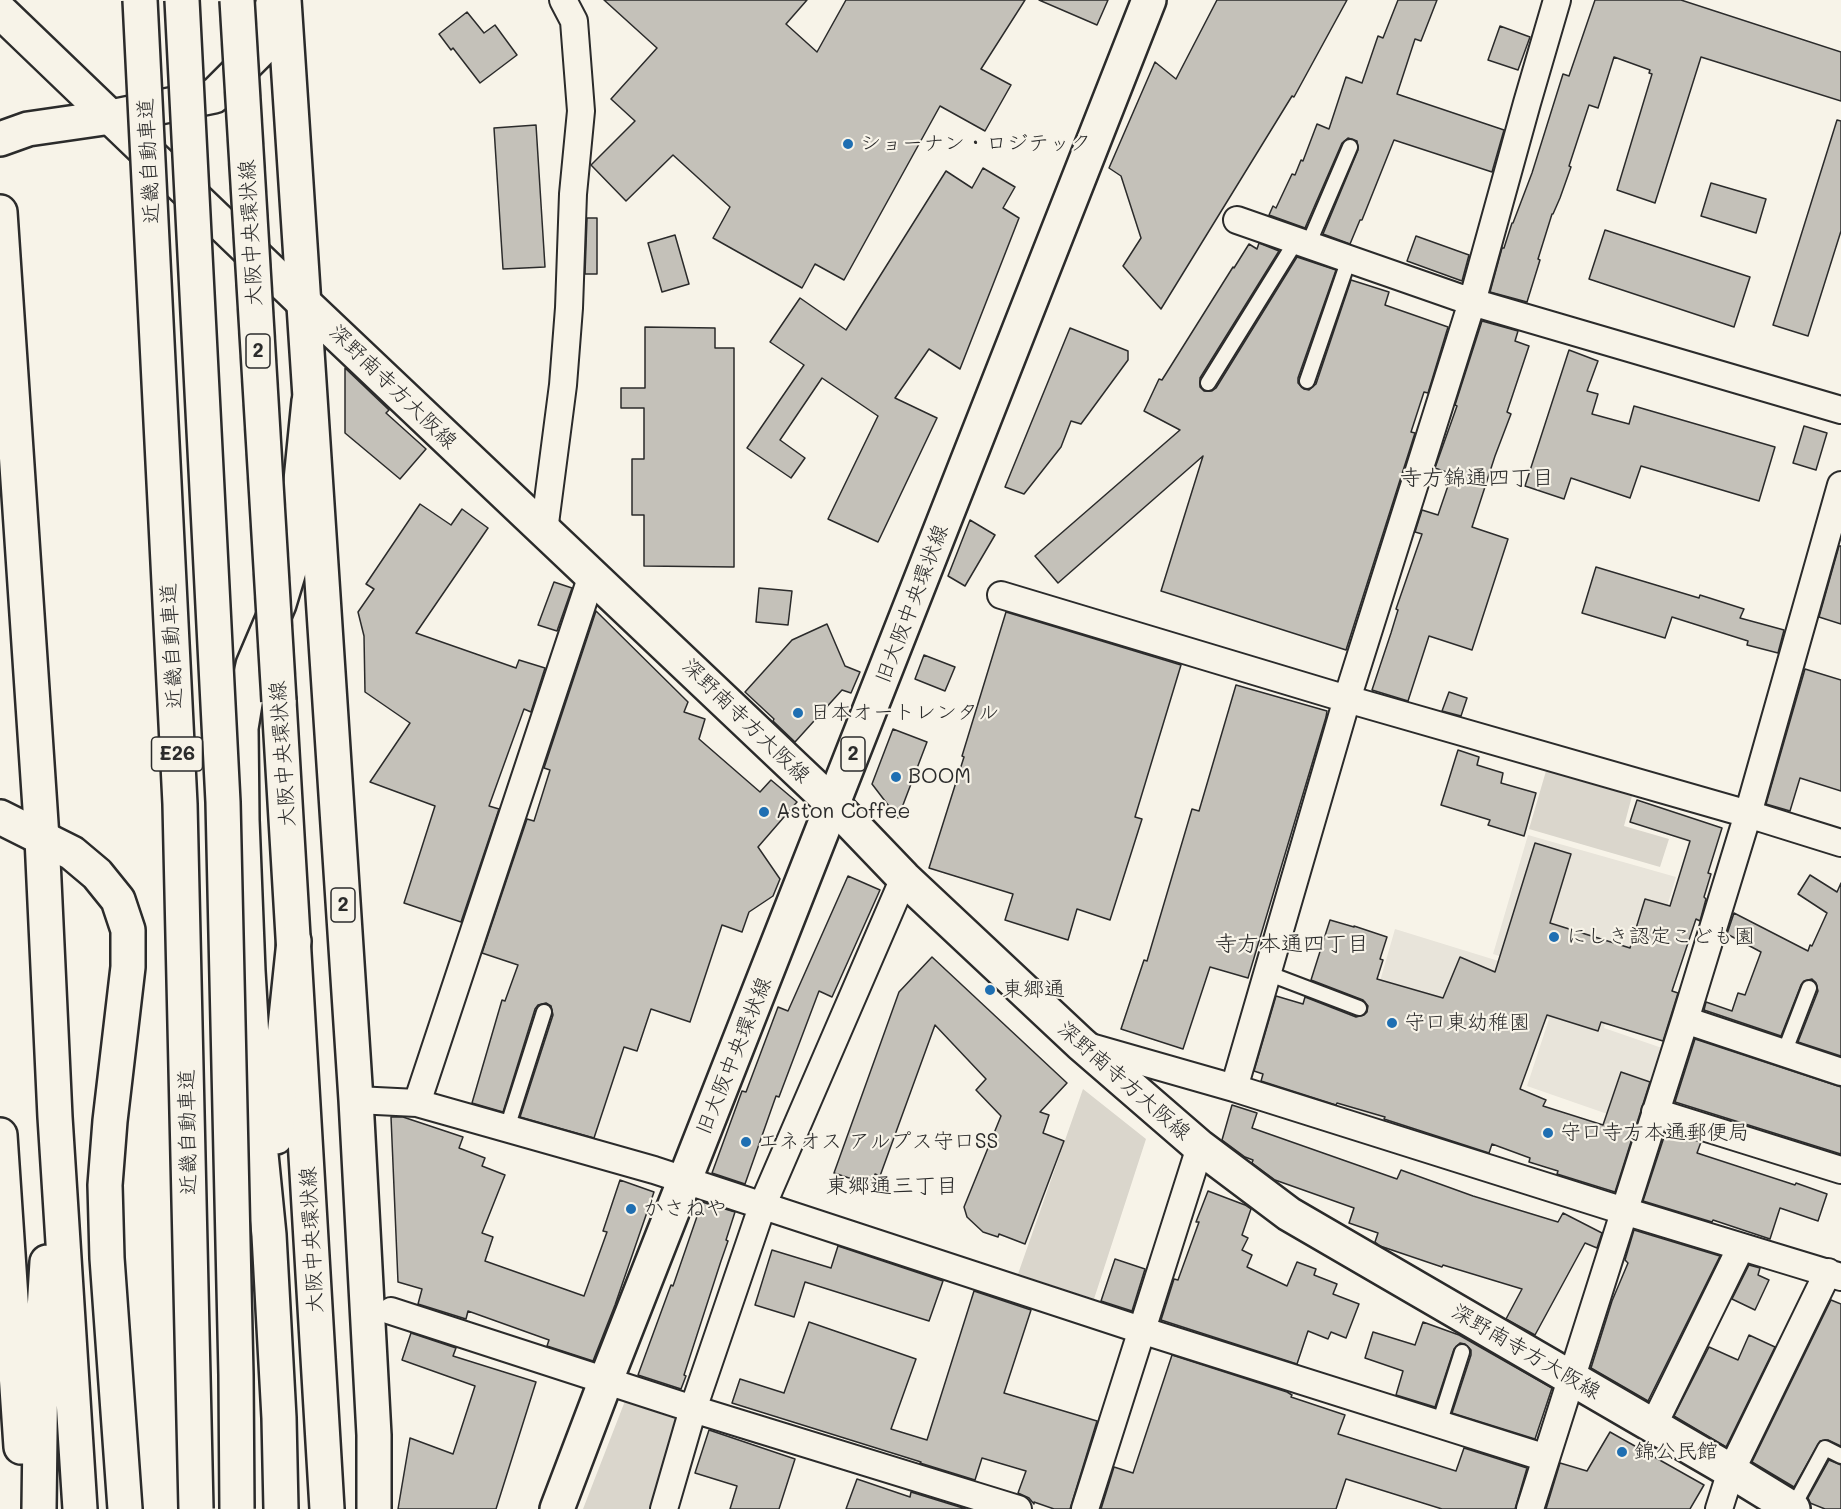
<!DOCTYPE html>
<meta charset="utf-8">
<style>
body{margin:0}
canvas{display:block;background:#f7f3e8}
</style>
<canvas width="1841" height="1509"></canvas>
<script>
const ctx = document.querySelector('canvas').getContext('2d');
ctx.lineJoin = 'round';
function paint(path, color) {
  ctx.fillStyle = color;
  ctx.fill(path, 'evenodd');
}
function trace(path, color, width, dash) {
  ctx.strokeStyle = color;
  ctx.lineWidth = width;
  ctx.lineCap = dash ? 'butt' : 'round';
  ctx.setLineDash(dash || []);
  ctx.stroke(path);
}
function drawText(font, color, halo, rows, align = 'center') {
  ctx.font = font + ' Mali,"Klee One",sans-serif';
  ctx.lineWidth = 4.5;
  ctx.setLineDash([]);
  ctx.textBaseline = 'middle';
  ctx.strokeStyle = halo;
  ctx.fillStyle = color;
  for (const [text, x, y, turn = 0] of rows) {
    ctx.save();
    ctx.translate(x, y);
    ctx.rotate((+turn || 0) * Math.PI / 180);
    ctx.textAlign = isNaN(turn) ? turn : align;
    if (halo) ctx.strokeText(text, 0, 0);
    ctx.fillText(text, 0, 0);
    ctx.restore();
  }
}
paint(new Path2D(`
 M 1528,835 L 1676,877 L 1639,1000 L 1493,954 Z
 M 1395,929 L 1612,996 L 1604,1028 L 1662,1048 L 1639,1125 L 1527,1086 L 1549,1019 L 1484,996 L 1426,1140 L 1342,1113 Z`), '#e8e4da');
paint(new Path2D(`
 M 1546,771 L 1632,796 L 1624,826 L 1669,839 L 1660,867 L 1529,829 Z
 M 1083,1089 L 1146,1139 L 1094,1299 L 1018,1274 Z
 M 625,1401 L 680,1421 L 652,1509 L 583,1509 Z`), '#dad6cc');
const building = new Path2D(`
 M 604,0 L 807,0 L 786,24 L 817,52 L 846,0 L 1025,0 L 981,69 L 1011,85 L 985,131 L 940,106 L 844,280 L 815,264 L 802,288 L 713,238 L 730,207 L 673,155 L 626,201 L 591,165 L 635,121 L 611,99 L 657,48 Z
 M 1039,0 L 1108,0 L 1097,25 Z
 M 1217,0 L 1347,0 L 1294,97 L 1292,96 L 1161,309 L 1123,266 L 1141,238 L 1121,176 L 1109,168 L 1155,62 L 1176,79 Z
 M 1398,0 L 1437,0 L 1421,41 L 1415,39 L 1397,94 L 1504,130 L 1492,172 L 1394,140 L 1362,220 L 1360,220 L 1350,244 L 1323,234 L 1358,150 L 1357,141 L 1348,138 L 1342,143 L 1305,228 L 1269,215 L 1273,206 L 1276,208 L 1292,174 L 1295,175 L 1301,160 L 1303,161 L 1317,124 L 1329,129 L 1346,77 L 1362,83 L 1378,36 L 1383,38 Z
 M 1595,0 L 1681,0 L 1841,52 L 1841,101 L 1701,57 L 1655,203 L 1617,190 L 1652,74 L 1649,73 L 1650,70 L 1614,57 L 1598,108 L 1589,105 L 1569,166 L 1571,167 L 1560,198 L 1553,214 L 1552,214 L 1538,259 L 1540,260 L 1527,302 L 1490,292 L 1502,248 L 1504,248 L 1512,223 L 1513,223 L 1532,173 L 1563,74 L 1569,76 Z
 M 467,12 L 484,33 L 495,25 L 517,55 L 480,83 L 453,48 L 451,50 L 439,34 Z
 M 1500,26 L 1530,37 L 1518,70 L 1488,60 Z
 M 1837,120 L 1841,121 L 1841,231 L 1808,336 L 1773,325 Z
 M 536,125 L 545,267 L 503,269 L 494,128 Z
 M 983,168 L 1015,187 L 1003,208 L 1019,218 L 960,369 L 929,349 L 895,398 L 937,418 L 878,542 L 828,519 L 878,416 L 822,378 L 780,440 L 805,458 L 791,478 L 747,448 L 804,365 L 770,342 L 800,298 L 846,330 L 946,171 L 972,188 Z
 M 1711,183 L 1766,199 L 1756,233 L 1701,216 Z
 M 587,218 L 597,218 L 597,274 L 585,274 Z
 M 1605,230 L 1750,277 L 1734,327 L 1589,279 Z
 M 675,235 L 689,284 L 662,292 L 648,243 Z
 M 1416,236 L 1469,255 L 1462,281 L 1407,261 Z
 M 1259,243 L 1279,251 L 1200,378 L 1200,387 L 1204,391 L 1212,391 L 1216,388 L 1297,257 L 1336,270 L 1298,378 L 1298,383 L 1304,389 L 1309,390 L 1316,384 L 1351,280 L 1389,292 L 1385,305 L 1448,327 L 1428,393 L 1424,392 L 1411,432 L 1415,433 L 1346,650 L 1161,591 L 1203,456 L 1058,583 L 1035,556 L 1180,430 L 1144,411 L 1159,379 L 1162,380 L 1233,267 L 1234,268 L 1249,244 L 1257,249 Z
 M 1482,321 L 1518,331 L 1515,341 L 1529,346 L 1507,412 L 1511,414 L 1495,456 L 1472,527 L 1508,539 L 1472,650 L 1429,636 L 1408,701 L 1372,690 L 1391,633 L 1398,610 L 1396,609 L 1422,534 L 1415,532 L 1422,510 L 1438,515 L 1452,474 L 1435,468 L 1457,406 L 1455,405 Z
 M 645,327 L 715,328 L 715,348 L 734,348 L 734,567 L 644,566 L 644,515 L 632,515 L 632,459 L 644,459 L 644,408 L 621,408 L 621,388 L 645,388 Z
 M 1070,328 L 1128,351 L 1128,360 L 1081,424 L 1071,421 L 1061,447 L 1024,494 L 1005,487 Z
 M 1569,350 L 1598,361 L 1587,391 L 1598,394 L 1592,414 L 1629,424 L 1634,406 L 1775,447 L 1759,501 L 1641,466 L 1630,498 L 1571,478 L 1564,499 L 1525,486 Z
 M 345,368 L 389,410 L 386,413 L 426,449 L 400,479 L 345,433 Z
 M 1804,426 L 1827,433 L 1816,470 L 1793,463 Z
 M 420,504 L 451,525 L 462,509 L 488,528 L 416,633 L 516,668 L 519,660 L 545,668 L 531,712 L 524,709 L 489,806 L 499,809 L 461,922 L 404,903 L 435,806 L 370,782 L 410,723 L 365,692 L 364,636 L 358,612 L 374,589 L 366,584 Z
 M 970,520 L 995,535 L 965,586 L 948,576 Z
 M 1839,546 L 1841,546 L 1841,624 L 1819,617 Z
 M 1596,567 L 1699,598 L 1700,595 L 1744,609 L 1740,618 L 1784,630 L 1778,653 L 1747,645 L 1748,641 L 1672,617 L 1665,638 L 1582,613 Z
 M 554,582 L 572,588 L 557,631 L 538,625 Z
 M 759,588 L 792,591 L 788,625 L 756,622 Z
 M 596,611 L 688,702 L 684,712 L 705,719 L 699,739 L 760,792 L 771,780 L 797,802 L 758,847 L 780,879 L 773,896 L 749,912 L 742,932 L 722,925 L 690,1022 L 651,1009 L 637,1051 L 624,1047 L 594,1138 L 520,1117 L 553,1015 L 551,1006 L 546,1003 L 538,1005 L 535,1009 L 503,1112 L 472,1103 L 502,1000 L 505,1001 L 518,965 L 482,953 L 527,819 L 534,821 L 550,770 L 544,768 Z
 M 1006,612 L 1181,665 L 1135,817 L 1142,819 L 1110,920 L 1077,909 L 1068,940 L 1005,920 L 1013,894 L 929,868 L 964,757 L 962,756 Z
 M 827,624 L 845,666 L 860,672 L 851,693 L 842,690 L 795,742 L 773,721 L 774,719 L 745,692 L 792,640 Z
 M 924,655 L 955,667 L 945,691 L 915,679 Z
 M 1805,669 L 1841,680 L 1841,791 L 1800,778 L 1790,811 L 1766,804 Z
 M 1236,685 L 1327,711 L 1326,717 L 1248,978 L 1210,967 L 1183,1049 L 1121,1029 L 1144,960 L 1147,961 L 1192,809 L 1199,811 Z
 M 1449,692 L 1467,698 L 1461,716 L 1442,711 Z
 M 893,729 L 927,742 L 898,818 L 872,784 Z
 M 1458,750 L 1479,757 L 1477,765 L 1503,773 L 1501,783 L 1536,793 L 1524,836 L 1488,825 L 1490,820 L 1441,805 Z
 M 1637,800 L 1722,828 L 1708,873 L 1711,874 L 1704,897 L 1706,899 L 1700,921 L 1696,919 L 1672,991 L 1678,993 L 1663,1041 L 1601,1022 L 1598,1031 L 1547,1015 L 1520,1089 L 1546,1100 L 1543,1106 L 1603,1125 L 1621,1072 L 1650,1082 L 1615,1192 L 1557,1174 L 1558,1171 L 1529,1162 L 1530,1158 L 1492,1144 L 1489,1153 L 1384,1119 L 1385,1117 L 1337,1103 L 1336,1105 L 1261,1081 L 1263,1074 L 1254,1071 L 1276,996 L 1303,1004 L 1305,997 L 1356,1017 L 1364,1015 L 1367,1012 L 1368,1006 L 1363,1000 L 1311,980 L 1330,920 L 1354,927 L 1354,926 L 1387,937 L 1380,959 L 1383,960 L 1377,979 L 1443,998 L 1460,957 L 1495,972 L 1535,843 L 1571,854 L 1550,923 L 1630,948 L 1645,899 L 1670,906 L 1690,841 L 1630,822 Z
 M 1810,875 L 1837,892 L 1841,883 L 1841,1056 L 1798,1042 L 1818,991 L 1816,983 L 1812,979 L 1804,981 L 1801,985 L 1781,1036 L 1704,1010 L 1706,1002 L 1732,1011 L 1738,993 L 1745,995 L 1761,952 L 1727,934 L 1734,913 L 1808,951 L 1810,945 L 1812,946 L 1827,913 L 1798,894 Z
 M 848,876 L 880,890 L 832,997 L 819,991 L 779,1097 L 776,1096 L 745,1184 L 712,1173 L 742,1091 L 746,1092 L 778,1007 L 788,1011 Z
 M 932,957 L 1067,1083 L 1040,1112 L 1049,1115 L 1043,1133 L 1064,1141 L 1025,1244 L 999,1234 L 998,1237 L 983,1232 L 967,1217 L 964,1207 L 1001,1116 L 976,1090 L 986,1079 L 935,1025 L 880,1176 L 875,1174 L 870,1185 L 834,1173 L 899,992 Z
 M 1695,1039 L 1841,1087 L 1841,1154 L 1675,1102 Z
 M 1232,1105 L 1257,1113 L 1252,1128 L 1397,1179 L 1401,1170 L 1473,1196 L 1558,1222 L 1563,1213 L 1602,1233 L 1597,1248 L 1585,1243 L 1535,1335 L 1506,1319 L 1522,1289 L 1443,1265 L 1442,1267 L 1380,1246 L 1375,1242 L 1378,1233 L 1349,1223 L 1354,1208 L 1275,1180 L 1252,1163 L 1253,1160 L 1245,1157 L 1222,1140 Z
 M 391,1117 L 403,1117 L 463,1137 L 459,1148 L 485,1158 L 482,1166 L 505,1175 L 482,1233 L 493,1237 L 485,1261 L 584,1296 L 607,1232 L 603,1231 L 620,1180 L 654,1192 L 615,1305 L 593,1361 L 547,1346 L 549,1340 L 468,1311 L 466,1319 L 418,1304 L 422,1289 L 398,1282 Z
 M 1666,1131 L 1701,1142 L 1697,1153 L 1795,1185 L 1796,1183 L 1827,1194 L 1818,1221 L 1780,1208 L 1770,1239 L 1713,1220 L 1712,1222 L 1643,1201 Z
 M 1208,1191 L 1245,1205 L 1251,1209 L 1242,1235 L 1248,1238 L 1242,1250 L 1252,1255 L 1247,1267 L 1287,1286 L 1297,1262 L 1316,1269 L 1314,1275 L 1337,1284 L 1333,1294 L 1359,1304 L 1346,1338 L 1331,1332 L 1328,1339 L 1308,1331 L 1297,1364 L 1161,1320 L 1174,1279 L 1178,1280 L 1199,1222 L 1196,1222 Z
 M 702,1202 L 735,1212 L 726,1240 L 728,1241 L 721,1261 L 684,1375 L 686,1376 L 681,1389 L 638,1375 L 671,1285 L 673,1286 Z
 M 1634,1230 L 1720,1256 L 1648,1401 L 1591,1368 L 1612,1301 L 1628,1263 L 1625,1260 Z
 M 838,1246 L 943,1281 L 929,1321 L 805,1282 L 794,1317 L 755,1305 L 772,1250 L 831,1268 Z
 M 1115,1259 L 1145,1269 L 1132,1311 L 1101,1301 Z
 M 1749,1265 L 1760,1268 L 1758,1275 L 1769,1280 L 1755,1310 L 1732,1299 Z
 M 974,1291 L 1031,1310 L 1004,1393 L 1097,1421 L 1070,1509 L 1054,1509 L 1034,1502 L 1034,1504 L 1029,1498 L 1018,1493 L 1026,1471 L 982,1458 L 975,1480 L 920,1463 L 921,1462 L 732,1403 L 740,1379 L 784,1393 L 809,1322 L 916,1359 L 891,1429 L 927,1440 Z
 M 1831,1300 L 1841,1304 L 1841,1446 L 1828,1440 L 1820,1441 L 1794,1487 L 1752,1462 Z
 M 1423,1322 L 1459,1335 L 1552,1388 L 1535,1439 L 1452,1413 L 1471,1355 L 1471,1350 L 1465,1344 L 1460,1343 L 1454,1349 L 1435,1407 L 1396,1395 L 1403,1371 L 1365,1358 L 1373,1332 L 1415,1345 Z
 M 411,1333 L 456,1348 L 453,1356 L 536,1382 L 496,1509 L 398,1509 L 410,1438 L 453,1454 L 475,1386 L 402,1360 Z
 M 1749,1335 L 1775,1347 L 1726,1447 L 1674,1416 L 1709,1347 L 1738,1360 Z
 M 1172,1355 L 1287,1392 L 1292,1395 L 1291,1397 L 1345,1415 L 1338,1434 L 1456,1471 L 1464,1448 L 1527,1468 L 1515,1509 L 1442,1509 L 1346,1479 L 1336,1509 L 1101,1509 L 1114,1467 L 1133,1473 Z
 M 709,1430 L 795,1459 L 779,1509 L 730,1509 L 737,1486 L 695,1473 Z
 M 1610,1432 L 1704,1485 L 1690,1509 L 1546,1509 L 1560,1463 L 1587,1471 Z
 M 1829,1460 L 1841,1465 L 1841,1509 L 1825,1509 L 1810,1503 L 1808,1498 Z
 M 857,1479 L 910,1497 L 911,1492 L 966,1509 L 846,1509 Z`);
paint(building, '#c4c1b9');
trace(building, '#2b2b2b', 1.5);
const service = new Path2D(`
 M 1308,245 L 1350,147
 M 1307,381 L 1349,259
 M 1208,383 L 1296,241
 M 1267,973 L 1359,1008
 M 1784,1053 L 1809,988
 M 507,1128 L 544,1012
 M 1439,1424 L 1462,1352
 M 1792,1509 L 1825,1448 L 1841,1456`);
const minor = new Path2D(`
 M 1237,220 L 1472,302 L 1841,410
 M 544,531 L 563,385 L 569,308 L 573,194 L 581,111 L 574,21 L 563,0
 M 1001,595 L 1347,699 L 1748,814 L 1841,843
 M 1685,1020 L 1841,1072
 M 1087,1046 L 1234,1088 L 1624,1211 L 1841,1277
 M 1234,1088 L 1347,699 L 1472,302 L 1527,103 L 1557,0
 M 356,1100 L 417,1103 L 654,1170 L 1141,1330 L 1546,1458
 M 417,1103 L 592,575
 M 1655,1112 L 1841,1170
 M 391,1311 L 693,1409 L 1018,1509
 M 1653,1426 L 1741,1247
 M 664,1509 L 693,1409 L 763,1204 L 904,878
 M 1085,1509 L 1200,1147
 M 1530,1509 L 1685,1020 L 1748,814 L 1841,485
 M 1719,1509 L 1731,1471 L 1828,1272`);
const secondary = new Path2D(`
 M 0,11 L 302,301 L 833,804 L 904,878 L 1081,1044 L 1200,1147 L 1289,1214 L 1731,1471 L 1793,1509`);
const primary = new Path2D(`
 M 284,0 L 356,1100 L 374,1435 L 374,1509
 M 0,139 L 28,129 L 111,117 L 214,96 L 259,51 L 274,0
 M 0,212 L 42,838 L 55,1117 L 80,1509
 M 279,701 L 327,1509
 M 0,1135 L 21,1447
 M 39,1509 L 41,1359 L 47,1262
 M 557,1509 L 606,1380 L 1149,0`);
const motorway = new Path2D(`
 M 0,817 L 72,853 L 97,874 L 118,900 L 128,930 L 128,967 L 110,1121 L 105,1185 L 107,1258 L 125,1509
 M 276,1137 L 280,1075 L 294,941
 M 281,1509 L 279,1418 L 269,1235 L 256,1104 L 248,971 L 242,820 L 241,728 L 246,697 L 253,665 L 279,604 L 289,571 L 295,540 L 309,401`);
trace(service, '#2b2b2b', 18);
trace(minor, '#2b2b2b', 30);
trace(secondary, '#2b2b2b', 38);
trace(primary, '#2b2b2b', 38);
trace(motorway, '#2b2b2b', 38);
trace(service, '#f7f3e8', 14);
trace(minor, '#f7f3e8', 26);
trace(secondary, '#f7f3e8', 33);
trace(primary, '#f7f3e8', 33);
trace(motorway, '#f7f3e8', 33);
const primaryBridge = new Path2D(`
 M 237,0 L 279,701`);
const motorwayBridge = new Path2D(`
 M 140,0 L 180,804 L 196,1509
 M 182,0 L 223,802 L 236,1375 L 237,1509`);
trace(primaryBridge, '#2b2b2b', 38, []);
trace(motorwayBridge, '#2b2b2b', 38, []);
trace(primaryBridge, '#f7f3e8', 33);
trace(motorwayBridge, '#f7f3e8', 33);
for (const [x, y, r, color] of [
 [848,144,6,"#1f6fb2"],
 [798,713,6,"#1f6fb2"],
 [896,777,6,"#1f6fb2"],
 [764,812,6,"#1f6fb2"],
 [1554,937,6,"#1f6fb2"],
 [990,990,6,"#1f6fb2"],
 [1392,1023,6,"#1f6fb2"],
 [1548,1133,6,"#1f6fb2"],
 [746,1142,6,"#1f6fb2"],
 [631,1209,6,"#1f6fb2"],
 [1622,1452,6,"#1f6fb2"]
]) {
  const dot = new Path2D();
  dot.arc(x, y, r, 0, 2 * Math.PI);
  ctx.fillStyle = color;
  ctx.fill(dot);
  trace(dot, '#f7f3e8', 2);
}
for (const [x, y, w] of [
 [258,351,24],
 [177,754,51],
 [853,754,24],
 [343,905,24]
]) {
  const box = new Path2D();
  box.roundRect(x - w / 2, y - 17, w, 34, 4.5);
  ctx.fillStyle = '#f7f3e8';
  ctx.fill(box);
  trace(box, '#2b2b2b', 1.5);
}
drawText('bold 20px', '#2b2b2b', null, [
 ["2",258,351],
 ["E26",177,754],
 ["2",853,754],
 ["2",343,905]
]);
drawText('21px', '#2b2b2b', '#f7f3e8', [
 ["ショーナン・ロジテック",860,144],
 ["日本オートレンタル",810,713],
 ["BOOM",908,777],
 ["Aston Coffee",776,812],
 ["にしき認定こども園",1566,937],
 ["東郷通",1002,990],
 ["守口東幼稚園",1404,1023],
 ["守口寺方本通郵便局",1560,1133],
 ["エネオス アルプス守口SS",758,1142],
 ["かさねや",643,1209],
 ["錦公民館",1634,1452]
], 'left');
drawText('21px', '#2b2b2b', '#f7f3e8', [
 ["近畿自動車道",149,161,-93],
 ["大阪中央環状線",251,233,-93],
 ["深野南寺方大阪線",393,387,44],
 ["旧大阪中央環状線",912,604,-69],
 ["近畿自動車道",172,646,-93],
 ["深野南寺方大阪線",746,721,44],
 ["大阪中央環状線",283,754,-94],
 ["旧大阪中央環状線",734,1056,-68],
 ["深野南寺方大阪線",1124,1081,41],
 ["近畿自動車道",188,1132,-91],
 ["大阪中央環状線",312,1240,-93],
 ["深野南寺方大阪線",1526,1352,30]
]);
drawText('22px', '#2b2b2b', '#f7f3e8', [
 ["寺方錦通四丁目",1477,478],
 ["寺方本通四丁目",1292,944],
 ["東郷通三丁目",892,1186]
]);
</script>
